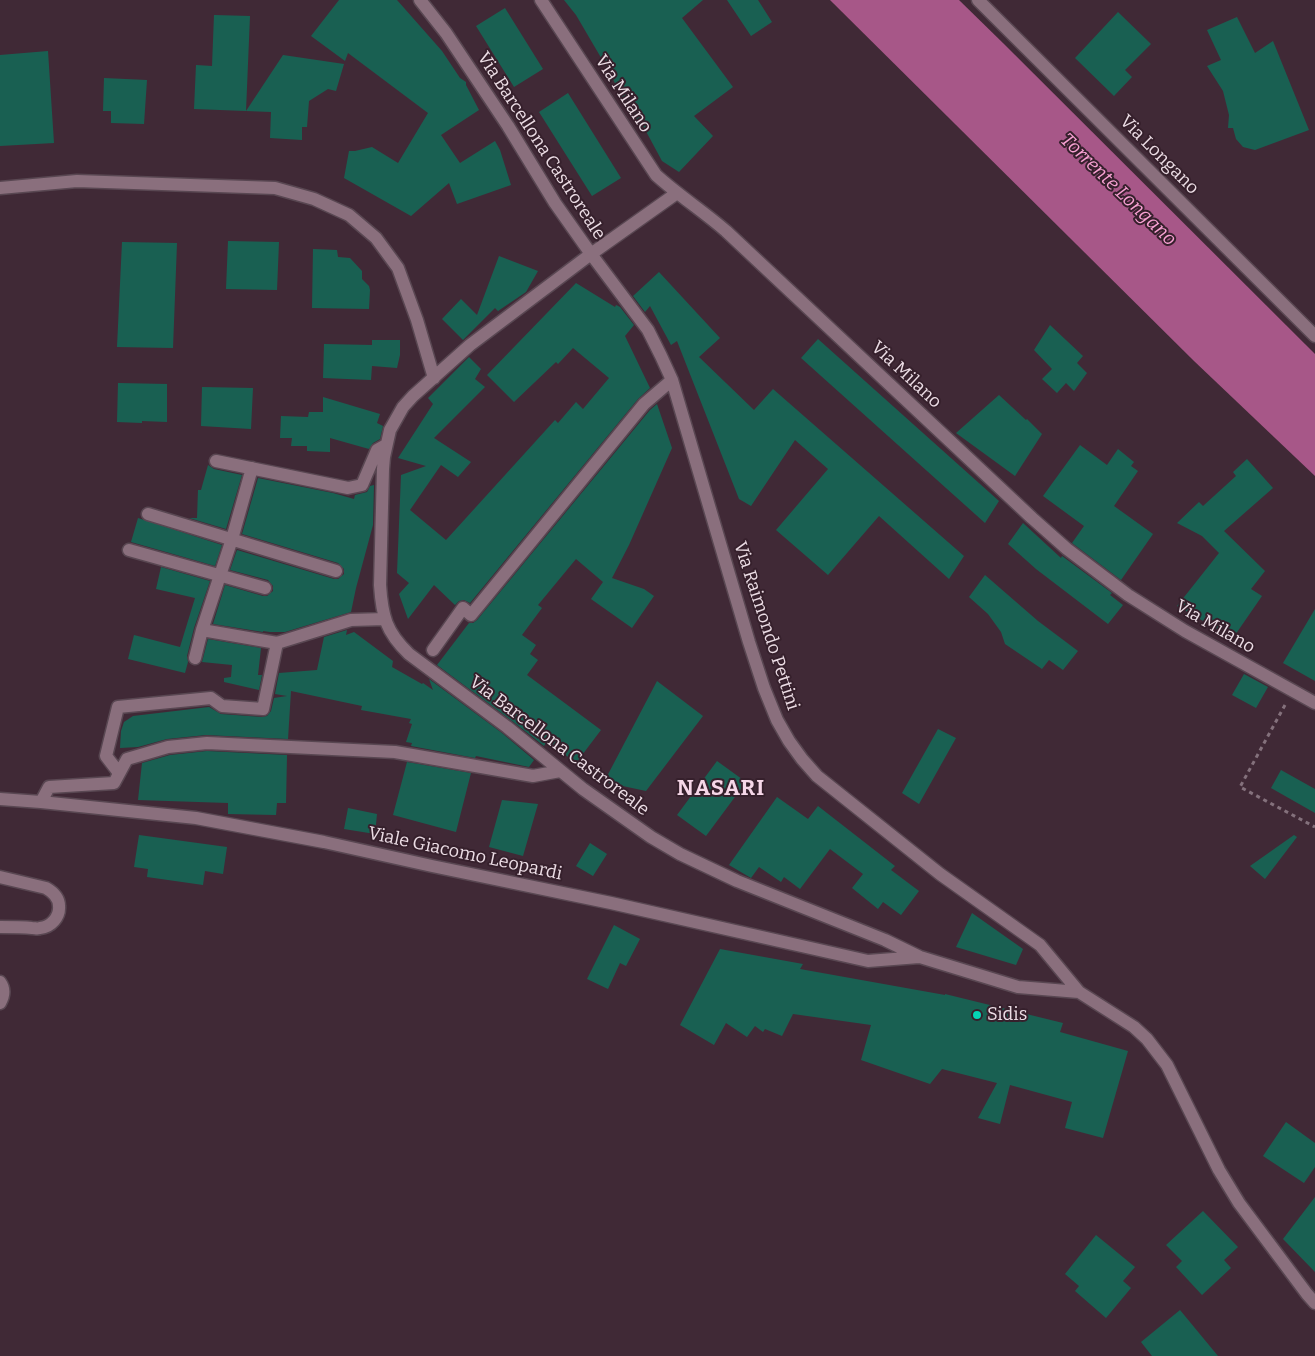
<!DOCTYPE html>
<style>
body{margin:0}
canvas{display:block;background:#402936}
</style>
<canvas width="1315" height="1356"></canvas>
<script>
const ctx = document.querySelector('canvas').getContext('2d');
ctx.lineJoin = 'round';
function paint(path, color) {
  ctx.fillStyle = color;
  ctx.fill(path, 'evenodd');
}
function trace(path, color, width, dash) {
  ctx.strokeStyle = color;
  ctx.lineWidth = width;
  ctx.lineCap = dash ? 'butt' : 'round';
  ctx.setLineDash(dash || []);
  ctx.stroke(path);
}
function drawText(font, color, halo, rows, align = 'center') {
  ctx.font = font + ' Bitter,serif';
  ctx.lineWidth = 4;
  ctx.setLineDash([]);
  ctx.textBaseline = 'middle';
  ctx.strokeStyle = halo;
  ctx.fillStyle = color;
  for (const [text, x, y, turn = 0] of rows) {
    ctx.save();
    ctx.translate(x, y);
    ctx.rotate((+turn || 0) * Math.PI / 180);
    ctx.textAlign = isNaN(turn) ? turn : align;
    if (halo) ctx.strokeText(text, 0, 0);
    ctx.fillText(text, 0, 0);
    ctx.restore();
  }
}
paint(new Path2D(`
 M 830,0 L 959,0 L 1005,45 L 1315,354 L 1315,476 L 1194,361 Z`), '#a75788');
paint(new Path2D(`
 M 339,0 L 397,0 L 442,51 L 460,78 L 466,82 L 466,85 L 479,110 L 441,135 L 460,163 L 495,141 L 500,150 L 511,185 L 457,204 L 449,183 L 411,216 L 344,178 L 349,151 L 355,151 L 372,147 L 398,163 L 428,113 L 348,53 L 345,61 L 311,36 Z
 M 564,0 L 703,0 L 682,18 L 733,87 L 694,116 L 713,136 L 679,172 L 662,161 L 641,122 L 638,124 L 623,100 L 610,73 L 576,15 Z
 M 727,0 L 758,0 L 772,22 L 751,36 Z
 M 505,8 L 543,69 L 514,87 L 476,26 Z
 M 1118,12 L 1151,44 L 1125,70 L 1132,77 L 1114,96 L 1075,58 Z
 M 214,15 L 250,16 L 246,111 L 194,109 L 196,65 L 212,66 Z
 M 1237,17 L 1255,53 L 1273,41 L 1309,130 L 1255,150 L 1243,147 L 1236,139 L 1233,128 L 1228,128 L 1229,115 L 1223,91 L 1207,66 L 1221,60 L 1207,30 Z
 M 48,51 L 54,143 L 0,146 L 0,55 Z
 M 283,55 L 344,64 L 336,91 L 328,89 L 309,101 L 307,127 L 302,127 L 302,140 L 270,138 L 271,112 L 246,111 Z
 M 104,78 L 147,80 L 144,124 L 111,123 L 111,111 L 103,111 Z
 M 568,93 L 621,178 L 592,196 L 539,112 Z
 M 228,241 L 279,242 L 277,290 L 226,289 Z
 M 122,242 L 177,243 L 173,348 L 117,347 Z
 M 313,249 L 337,250 L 338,257 L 350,258 L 362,271 L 362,279 L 369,286 L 370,290 L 369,309 L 312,308 Z
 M 499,256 L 538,271 L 526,292 L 498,311 L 495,308 L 463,340 L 442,319 L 461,299 L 477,315 Z
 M 659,272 L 720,338 L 699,357 L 754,410 L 773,389 L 964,556 L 949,579 L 879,516 L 828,575 L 776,530 L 828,469 L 795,440 L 751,506 L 739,499 L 677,341 L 671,345 L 650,306 L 645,312 L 633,296 Z
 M 576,283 L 615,307 L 616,305 L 620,307 L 634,325 L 625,336 L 650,388 L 638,399 L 470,603 L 464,600 L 459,601 L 455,605 L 434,585 L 408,619 L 399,594 L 409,583 L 397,573 L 401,475 L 426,466 L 398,458 L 433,404 L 428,398 L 469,357 L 481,369 L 475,379 L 485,387 L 434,438 L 471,462 L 458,477 L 441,465 L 410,510 L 446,540 L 555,420 L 558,423 L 576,402 L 583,409 L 609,378 L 573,348 L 558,364 L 556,362 L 514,402 L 487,375 Z
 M 1050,325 L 1083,356 L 1077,363 L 1087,373 L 1074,391 L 1066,383 L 1057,393 L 1042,379 L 1052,369 L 1034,350 Z
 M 818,339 L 999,501 L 985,523 L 801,358 Z
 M 372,340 L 400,340 L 400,355 L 397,368 L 372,366 L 371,380 L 323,378 L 324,344 L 372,345 Z
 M 118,383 L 167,384 L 167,422 L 142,421 L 142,423 L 117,422 Z
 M 202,387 L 253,388 L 251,429 L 201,426 Z
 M 999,395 L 1026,420 L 1027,419 L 1042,434 L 1015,476 L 956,433 Z
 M 323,397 L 380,414 L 377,423 L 383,426 L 380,439 L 373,443 L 369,449 L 330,438 L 330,452 L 307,451 L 307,446 L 291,446 L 292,438 L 280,438 L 281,416 L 308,417 L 309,412 L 323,412 Z
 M 657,404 L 672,448 L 629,545 L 612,578 L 644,589 L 654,596 L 632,628 L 591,599 L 603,582 L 576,559 L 538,605 L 542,608 L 522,635 L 536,645 L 530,654 L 538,660 L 527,675 L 601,730 L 576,763 L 547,741 L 544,746 L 512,721 L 437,665 L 469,623 L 473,623 L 477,620 L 650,410 Z
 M 1080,445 L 1107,465 L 1118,449 L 1134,462 L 1131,466 L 1138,471 L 1114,506 L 1153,534 L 1121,580 L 1072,543 L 1084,526 L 1043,496 Z
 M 1247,459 L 1273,488 L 1224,531 L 1265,571 L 1251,589 L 1262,596 L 1233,638 L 1177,606 L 1219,553 L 1202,536 L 1177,523 L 1199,502 L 1203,506 L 1236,476 L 1233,472 Z
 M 208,465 L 214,469 L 242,475 L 226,529 L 189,518 L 197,518 L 198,490 L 201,490 Z
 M 258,478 L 333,493 L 354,499 L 355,495 L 367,492 L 370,486 L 374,485 L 373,525 L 356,588 L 351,612 L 285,632 L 270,632 L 263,631 L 263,632 L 213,624 L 225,585 L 263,596 L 267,596 L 273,591 L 273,586 L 268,580 L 230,570 L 237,550 L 334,579 L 338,579 L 344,574 L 344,569 L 338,563 L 242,534 Z
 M 138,518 L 222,545 L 215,566 L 131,542 Z
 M 1023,523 L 1061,558 L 1062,556 L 1112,593 L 1110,595 L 1123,605 L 1108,624 L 1036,569 L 1008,544 Z
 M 161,567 L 210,581 L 194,628 L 187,656 L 188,662 L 185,673 L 128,659 L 134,635 L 180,647 L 195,598 L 156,589 Z
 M 985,575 L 1038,621 L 1078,651 L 1063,670 L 1049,660 L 1042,669 L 1005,644 L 1001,632 L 988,614 L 969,597 Z
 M 1315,609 L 1315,681 L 1283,663 Z
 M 347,630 L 346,635 L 354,632 L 393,661 L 392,667 L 422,684 L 423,683 L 433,690 L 429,679 L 502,733 L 534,760 L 529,767 L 476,756 L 475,758 L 411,746 L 412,743 L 406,742 L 412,724 L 409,723 L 411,719 L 361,710 L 362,706 L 291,691 L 288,739 L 206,735 L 167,739 L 138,747 L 120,748 L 121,731 L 124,722 L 133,716 L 209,707 L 221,714 L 262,717 L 267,716 L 271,711 L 274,698 L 287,696 L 275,694 L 279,673 L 317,670 L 324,637 Z
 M 208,639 L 261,648 L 258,675 L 262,675 L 259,690 L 224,682 L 224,678 L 231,677 L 232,665 L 202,662 Z
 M 1244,674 L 1268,687 L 1256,708 L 1232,695 Z
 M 657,681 L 703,716 L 646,791 L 604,782 Z
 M 938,729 L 956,738 L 919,804 L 902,793 Z
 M 207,751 L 287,755 L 286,803 L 277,803 L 276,815 L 228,814 L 228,803 L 138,800 L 142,763 L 170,755 Z
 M 717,761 L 746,782 L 706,836 L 677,815 Z
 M 407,762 L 471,773 L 456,832 L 393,815 Z
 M 1281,770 L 1315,789 L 1315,813 L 1271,788 Z
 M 777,797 L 808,819 L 818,806 L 895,866 L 891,870 L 919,891 L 901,915 L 883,902 L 878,909 L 852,888 L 863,874 L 830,849 L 800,889 L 784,877 L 781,882 L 759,867 L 751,878 L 729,865 Z
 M 502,800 L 538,804 L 523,856 L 489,847 Z
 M 348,808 L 377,814 L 375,834 L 344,829 Z
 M 139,835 L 227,847 L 223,874 L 205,871 L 203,885 L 147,877 L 148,869 L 134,867 Z
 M 1294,835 L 1297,837 L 1265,879 L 1250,866 Z
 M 590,843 L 607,854 L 593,876 L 576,866 Z
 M 972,913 L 1023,949 L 1016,965 L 956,947 Z
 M 614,925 L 640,939 L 626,966 L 620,963 L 608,989 L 587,979 Z
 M 720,949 L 803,964 L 800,969 L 945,995 L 945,994 L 1063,1023 L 1060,1032 L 1128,1051 L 1103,1138 L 1065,1128 L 1072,1102 L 1010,1085 L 1000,1124 L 978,1118 L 997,1083 L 942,1069 L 930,1084 L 861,1060 L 871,1025 L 793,1014 L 782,1036 L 765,1029 L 763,1032 L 755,1026 L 747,1037 L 726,1023 L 714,1045 L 680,1025 Z
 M 1286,1122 L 1315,1143 L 1315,1167 L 1304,1183 L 1263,1156 Z
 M 1315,1197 L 1315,1272 L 1283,1239 Z
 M 1203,1211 L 1238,1247 L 1224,1260 L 1231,1268 L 1202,1295 L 1176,1267 L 1182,1261 L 1166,1245 Z
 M 1096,1235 L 1135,1267 L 1123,1281 L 1131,1288 L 1106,1318 L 1075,1291 L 1079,1286 L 1065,1274 Z
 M 1180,1310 L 1218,1356 L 1152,1356 L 1141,1342 Z`), '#196052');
const minor = new Path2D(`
 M 420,0 L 446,33 L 508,126 L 555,203 L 591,254 L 648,330 L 661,356 L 672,380 L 749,642 L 764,688 L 777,720 L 789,741 L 802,759 L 817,776 L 940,874 L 1040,945 L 1079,992
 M 541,0 L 656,175 C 678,195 703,211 726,231 L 1032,518 L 1067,549 L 1128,595 L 1185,631 L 1315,703
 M 978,0 L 1315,336
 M 0,188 L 77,181 L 275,188 L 314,199 L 349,215 L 376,238 L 398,268 L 417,320 L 434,378
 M 677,193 L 591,254 L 470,345 L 413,396 L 403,407 L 390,430 L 384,457 L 383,469 L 380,585 C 382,616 386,632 409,654 L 507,727 L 583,789 L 651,837 L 680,854 L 737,881 L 885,940 L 920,957 L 1018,987 L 1079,992 L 1134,1027 L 1147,1039 L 1167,1065 L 1219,1170 L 1239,1203 L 1307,1294 L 1315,1303
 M 216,461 L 348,488 L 362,485 L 377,450 L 386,445
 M 148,514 L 336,571
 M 129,550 L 265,588
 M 202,630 L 277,643 L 351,620 L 385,619
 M 433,650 L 463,608 L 471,615 L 644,404 L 672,380
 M 195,658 L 202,630 L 232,539 L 252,468
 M 119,773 L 106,756 L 118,707 L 211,698 L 222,706 L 263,709 L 277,643
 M 0,799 L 41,802 L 196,818 L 324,842 L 432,866 L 611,903 L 868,961 L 919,957
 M 41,802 L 49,787 L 114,783 L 127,759 L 168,747 L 207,743 L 395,752 L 533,776 L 560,771
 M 0,877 L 46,888 C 53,892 59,897 59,906 C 60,917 51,927 40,928 C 38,929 35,928 32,928 C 22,927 11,927 0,927
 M 0,982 C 5,989 4,996 0,1003`);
trace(minor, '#594752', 15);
trace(new Path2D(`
 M 1285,705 L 1240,787 L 1315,827`), '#84717c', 3, [4, 4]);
trace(minor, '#8a6f7d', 12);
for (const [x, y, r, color] of [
 [977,1015,5,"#05d5b6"]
]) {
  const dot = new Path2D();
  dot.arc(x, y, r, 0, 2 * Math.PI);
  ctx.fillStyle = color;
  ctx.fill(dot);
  trace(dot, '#36202c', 2);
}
drawText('18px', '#ecdde5', '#36202c', [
 ["Via Milano",623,94,57],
 ["Via Barcellona Castroreale",541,146,57],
 ["Via Longano",1159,155,45],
 ["Via Milano",906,375,43],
 ["Via Raimondo Pettini",766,626,72],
 ["Via Milano",1215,627,30],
 ["Via Barcellona Castroreale",559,746,37],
 ["Viale Giacomo Leopardi",465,854,12]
]);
drawText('18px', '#ecdde5', '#36202c', [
 ["Sidis",987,1015]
], 'left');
drawText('italic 19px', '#f8a1d3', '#36202c', [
 ["Torrente Longano",1118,190,44]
]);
ctx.letterSpacing = '1px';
drawText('bold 22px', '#f6d7e8', '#36202c', [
 ["NASARI",721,789]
]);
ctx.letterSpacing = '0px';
</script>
